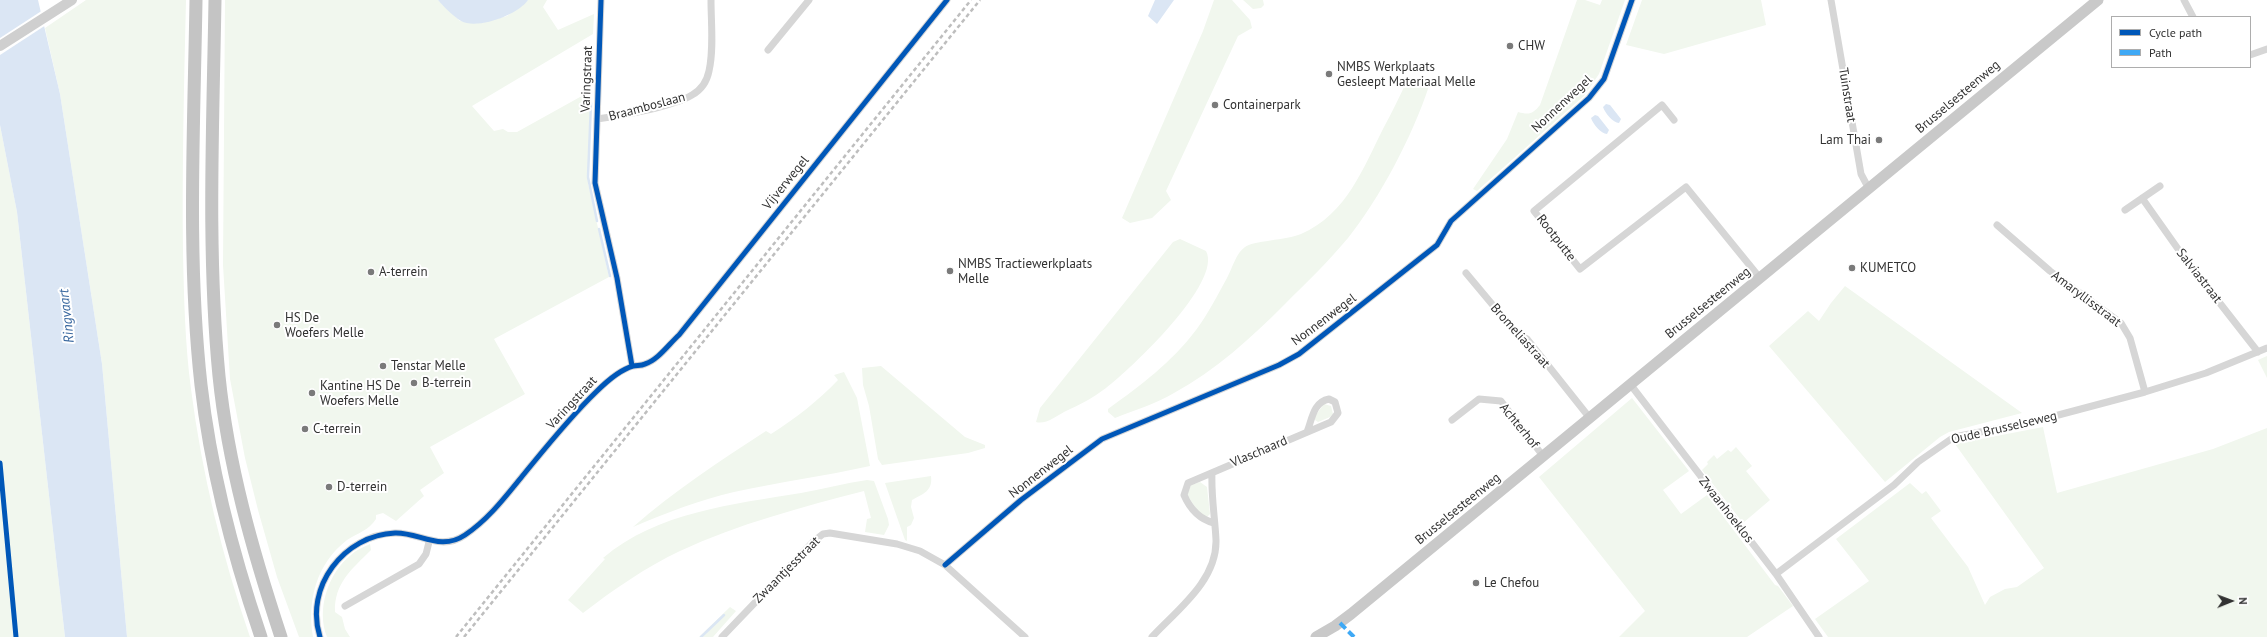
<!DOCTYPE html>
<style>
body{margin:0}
#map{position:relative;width:2267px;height:637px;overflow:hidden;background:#fff;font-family:"PT Sans",sans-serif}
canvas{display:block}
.legend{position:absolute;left:2111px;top:16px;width:140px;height:52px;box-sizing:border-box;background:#fff;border:1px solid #adadad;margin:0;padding:5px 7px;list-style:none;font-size:12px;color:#323232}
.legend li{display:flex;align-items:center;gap:8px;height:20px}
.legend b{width:20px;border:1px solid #adadad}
.north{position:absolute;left:2211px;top:581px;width:40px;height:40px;-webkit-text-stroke:3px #fff;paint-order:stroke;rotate:89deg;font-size:11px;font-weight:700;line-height:16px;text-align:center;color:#323232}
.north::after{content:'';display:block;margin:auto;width:14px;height:18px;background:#323232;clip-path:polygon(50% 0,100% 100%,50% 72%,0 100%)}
</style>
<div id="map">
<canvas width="2267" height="637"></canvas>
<ul class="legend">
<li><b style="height:5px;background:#0057b8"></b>Cycle path</li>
<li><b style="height:5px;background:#3fa9f5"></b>Path</li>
</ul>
<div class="north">N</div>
</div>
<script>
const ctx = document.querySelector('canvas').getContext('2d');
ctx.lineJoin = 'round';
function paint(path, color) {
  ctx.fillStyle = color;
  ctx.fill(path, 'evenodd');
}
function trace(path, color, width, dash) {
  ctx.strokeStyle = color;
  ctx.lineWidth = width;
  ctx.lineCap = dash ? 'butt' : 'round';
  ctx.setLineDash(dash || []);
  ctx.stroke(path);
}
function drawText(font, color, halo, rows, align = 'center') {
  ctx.font = font + ' "PT Sans",sans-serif';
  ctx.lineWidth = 4;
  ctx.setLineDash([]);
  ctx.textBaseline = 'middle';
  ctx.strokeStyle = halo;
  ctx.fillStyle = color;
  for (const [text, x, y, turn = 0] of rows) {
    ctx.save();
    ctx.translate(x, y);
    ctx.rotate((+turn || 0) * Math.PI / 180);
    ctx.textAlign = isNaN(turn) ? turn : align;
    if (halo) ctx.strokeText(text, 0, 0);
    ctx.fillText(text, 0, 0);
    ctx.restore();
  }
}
paint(new Path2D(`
 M 86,0 L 186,0 C 184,84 182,168 183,253 C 184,298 185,344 191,389 C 202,474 222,556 250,637 L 127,637 L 102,364 L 60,94 L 45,28 Z
 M 225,0 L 438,0 L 460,21 L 481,23 L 507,16 L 528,0 L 547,0 L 543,7 L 558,30 L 594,14 L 593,34 L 472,106 L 494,131 L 503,129 L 508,132 L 517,132 L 580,97 L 588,94 L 591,97 L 588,183 L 609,277 L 494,339 L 525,394 L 430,447 L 444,473 L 420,490 L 424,496 L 396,521 L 383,513 L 376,515 L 376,519 C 369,530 358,533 347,540 C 316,564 307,601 313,637 L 299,637 L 277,577 L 258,510 L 245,458 L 230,379 L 223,265 Z
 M 1214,0 L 1232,0 L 1250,20 L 1252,28 L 1238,36 L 1166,191 L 1171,200 L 1152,218 L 1130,223 L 1122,218 L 1203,31 Z
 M 1243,0 L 1263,0 L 1264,5 L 1261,8 L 1253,9 Z
 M 1577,0 L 1585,0 L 1600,5 L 1602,0 L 1625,0 L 1599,74 L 1584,96 L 1477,191 L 1473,189 L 1507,139 L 1518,112 C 1529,115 1533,114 1540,105 Z
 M 1642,0 L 1761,0 L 1766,25 L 1664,54 L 1626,45 Z
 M 1418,78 L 1420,83 L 1429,86 C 1413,135 1380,198 1348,238 C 1328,262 1306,283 1285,304 C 1251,338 1216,370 1174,393 C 1155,404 1135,410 1115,418 L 1108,412 L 1108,409 C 1141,385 1171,363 1196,330 C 1208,314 1217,296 1227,278 C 1232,269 1236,253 1245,247 C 1252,241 1287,240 1301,234 C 1347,214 1363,168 1384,127 C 1392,112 1399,98 1406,83 Z
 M 0,125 L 17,212 L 65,637 L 0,637 Z
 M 1180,239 L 1206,251 C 1223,282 1131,369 1106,388 C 1093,398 1079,405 1064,412 C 1057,416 1045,425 1036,422 L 1040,408 L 1173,242 Z
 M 1845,286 L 2022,413 L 1949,432 L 1940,437 L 1885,482 L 1769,346 L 1808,311 L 1819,321 L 1831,303 Z
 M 2267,356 L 2267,378 L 2258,360 Z
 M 881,366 L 965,437 L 985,445 L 985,448 L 968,453 L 882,465 L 878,459 L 869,406 L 863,385 L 862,368 Z
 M 844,372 L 857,398 L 870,466 C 825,476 779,482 734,492 C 699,500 666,513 633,527 C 674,491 720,461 766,431 L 771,434 C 796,418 818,401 838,380 L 834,375 Z
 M 1632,398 L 1689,471 L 1663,490 L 1681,514 L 1707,495 L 1775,585 L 1778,586 L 1793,606 L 1747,637 L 1619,637 L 1645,611 L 1539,477 Z
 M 1324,404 L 1331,406 L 1333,414 L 1330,417 L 1318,422 L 1315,420 L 1315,416 Z
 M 2043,427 L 2057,493 L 2213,449 L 2267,428 L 2267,637 L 1828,637 L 1815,619 L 1869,581 L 1836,539 L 1910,483 L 1922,494 L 1926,491 L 1941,511 L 1931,518 L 1968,567 L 1985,605 L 1990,597 L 2005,589 L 2017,587 L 2044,568 L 1955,444 Z
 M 1736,447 L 1752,466 L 1746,471 L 1770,500 L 1743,523 L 1702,470 L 1708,464 L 1707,462 L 1714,455 L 1717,459 L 1728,450 L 1731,452 Z
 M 931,476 C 933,491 923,494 912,500 L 911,507 L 914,518 L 911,525 L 907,527 L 907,541 L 905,540 L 885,483 Z
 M 867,480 L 874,481 L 888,519 L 889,525 L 884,535 L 865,532 L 867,519 L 871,518 L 864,491 C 802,507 738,524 680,551 C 646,567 613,590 583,613 L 568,600 L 605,559 L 603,558 C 657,512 734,504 801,493 C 823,489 845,483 867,480 Z
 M 1200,482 L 1207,487 L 1210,514 L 1207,517 L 1200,514 L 1187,495 L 1191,485 Z
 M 370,544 L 371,550 C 352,569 334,583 335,612 L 342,617 L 345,629 L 350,637 L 327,637 C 316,610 328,573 351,555 C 356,550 364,547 370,544 Z
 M 730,607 L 736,611 L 713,637 L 699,637 Z`), '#f1f7ee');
paint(new Path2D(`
 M 0,0 L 38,0 L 60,94 L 102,364 L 127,637 L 65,637 L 17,212 L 0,125 Z
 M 438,0 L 528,0 C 518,15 477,30 461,21 C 453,16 444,7 438,0 Z
 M 1155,0 L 1174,0 L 1157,24 L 1148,16 Z
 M 1606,104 L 1610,105 L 1621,119 L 1619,123 C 1613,123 1605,113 1603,107 Z
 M 1595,115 L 1598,116 L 1609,130 L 1607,134 C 1601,134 1593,124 1591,118 Z`), '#dbe6f4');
paint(new Path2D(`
 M 43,10 L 46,25 L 0,55 L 0,38 Z`), '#fff');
trace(new Path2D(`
 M 591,103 L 588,177 L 597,221
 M 599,229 L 610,276
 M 701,637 L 724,615`), '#dbe6f4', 2.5);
trace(new Path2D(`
 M 601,0 L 595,183 L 617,278 L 632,366
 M 1831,0 L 1861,174 L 1869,189
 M 2184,0 L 2193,17
 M 768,50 L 809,0
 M 2250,55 L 2267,49
 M 597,119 C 621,116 672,107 692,95 C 701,90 707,81 709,71 C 714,49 711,23 711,0
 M 1674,120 L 1662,105 L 1534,211 L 1580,269 L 1686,187 L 1760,278
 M 2142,198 L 2183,256 L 2258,352
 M 2125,210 L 2160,186
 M 1997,225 L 2050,271 L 2121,323 L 2130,338 L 2145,392
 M 1466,273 L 1517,334 L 1527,339 L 1589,417
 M 1630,384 L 1776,574 L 1819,637
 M 1452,420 L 1479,399 L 1501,401 L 1543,456
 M 1214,523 C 1199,519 1190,509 1184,495 L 1188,483 L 1331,422 L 1338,413 L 1335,402 L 1329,399 C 1313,402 1312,420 1307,432
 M 945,565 L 1021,500 L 1102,439 L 1279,365 L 1299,354 L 1437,245 L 1451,221 L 1589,98 L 1604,79 L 1632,0
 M 1776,574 L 1894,485 L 1918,462 L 1954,437 L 2032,422 L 2145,392 L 2206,373 L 2267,348
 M 345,606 L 419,564 L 426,554 L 429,542
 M 320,637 C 304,587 344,535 395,533 C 419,532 440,552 465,535 C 489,519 506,496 524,474 C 547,446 570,417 596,392 C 606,382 619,370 633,366 C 637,365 641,366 645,364 C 658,360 669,344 679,335 L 947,0
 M 722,637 L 814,541 L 823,534 L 830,533 L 897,544 L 920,551 L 945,565 L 1025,637
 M 1152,637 C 1177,610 1217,581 1216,540 C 1215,518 1211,496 1212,473`), '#d6d6d6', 7);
trace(new Path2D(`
 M 0,46 L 72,0`), '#cfcfcf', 10);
trace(new Path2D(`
 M 1316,637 L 1335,626 L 1351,614 L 2098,0`), '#c9c9c9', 11);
trace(new Path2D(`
 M 196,0 C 194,128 187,258 201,385 C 211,472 233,555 261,637
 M 215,0 C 213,125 207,251 219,376 C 228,465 253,552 281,637`), '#c4c4c4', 13);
trace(new Path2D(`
 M 456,637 L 971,0
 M 464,637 L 980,0`), '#bebebe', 2.5, [4, 3]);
trace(new Path2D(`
 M 1340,623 L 1354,637`), '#3fa9f5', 4, [8, 4]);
trace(new Path2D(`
 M 601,0 L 595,183 L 617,278 L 632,366
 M 0,463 L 16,637
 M 945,565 L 1021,500 L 1102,439 L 1279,365 L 1299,354 L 1437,245 L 1451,221 L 1589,98 L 1604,79 L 1632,0
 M 320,637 C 304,587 344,535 395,533 C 419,532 440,552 465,535 C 489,519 506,496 524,474 C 547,446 570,417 596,392 C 606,382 619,370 633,366 C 637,365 641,366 645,364 C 658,360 669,344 679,335 L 947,0`), '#0057b8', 5);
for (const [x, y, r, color] of [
 [1510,46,4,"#7a7a7a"],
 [1329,74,4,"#7a7a7a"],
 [1215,105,4,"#7a7a7a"],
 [1879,140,4,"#7a7a7a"],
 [1852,268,4,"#7a7a7a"],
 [950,271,4,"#7a7a7a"],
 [371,272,4,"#7a7a7a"],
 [277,325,4,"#7a7a7a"],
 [383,366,4,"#7a7a7a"],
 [414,383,4,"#7a7a7a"],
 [312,393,4,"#7a7a7a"],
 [305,429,4,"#7a7a7a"],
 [329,487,4,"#7a7a7a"],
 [1476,583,4,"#7a7a7a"]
]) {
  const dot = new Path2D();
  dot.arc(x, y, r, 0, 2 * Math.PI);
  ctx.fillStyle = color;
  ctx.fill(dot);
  trace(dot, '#fff', 1.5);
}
drawText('13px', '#323232', '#fff', [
 ["CHW",1518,46],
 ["NMBS Werkplaats",1337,67],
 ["Gesleept Materiaal Melle",1337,82],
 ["Containerpark",1223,105],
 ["Lam Thai",1871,140,"right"],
 ["NMBS Tractiewerkplaats",958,264],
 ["Melle",958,279],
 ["KUMETCO",1860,268],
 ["A-terrein",379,272],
 ["HS De",285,318],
 ["Woefers Melle",285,333],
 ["Tenstar Melle",391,366],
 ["B-terrein",422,383],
 ["Kantine HS De",320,386],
 ["Woefers Melle",320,401],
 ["C-terrein",313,429],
 ["D-terrein",337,487],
 ["Le Chefou",1484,583]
], 'left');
drawText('13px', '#323232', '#fff', [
 ["Varingstraat",587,79,-88],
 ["Tuinstraat",1847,95,81],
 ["Brusselsesteenweg",1958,97,-40],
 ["Nonnenwegel",1562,104,-43],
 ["Braamboslaan",647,107,-15],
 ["Vijverwegel",786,183,-51],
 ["Rootputte",1556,238,52],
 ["Salviastraat",2199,276,52],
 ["Amaryllisstraat",2086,299,37],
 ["Brusselsesteenweg",1708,303,-39],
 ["Nonnenwegel",1324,320,-37],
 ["Bromeliastraat",1520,336,48],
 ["Varingstraat",572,403,-47],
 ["Achterhof",1519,426,51],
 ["Oude Brusselseweg",2004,428,-13],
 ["Vlaschaard",1259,452,-23],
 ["Nonnenwegel",1041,472,-38],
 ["Brusselsesteenweg",1458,509,-39],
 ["Zwaanhoeklos",1726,510,52],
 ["Zwaantjesstraat",787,570,-45]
]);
drawText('italic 14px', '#37669e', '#fff', [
 ["Ringvaart",67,316,-96]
]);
</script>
